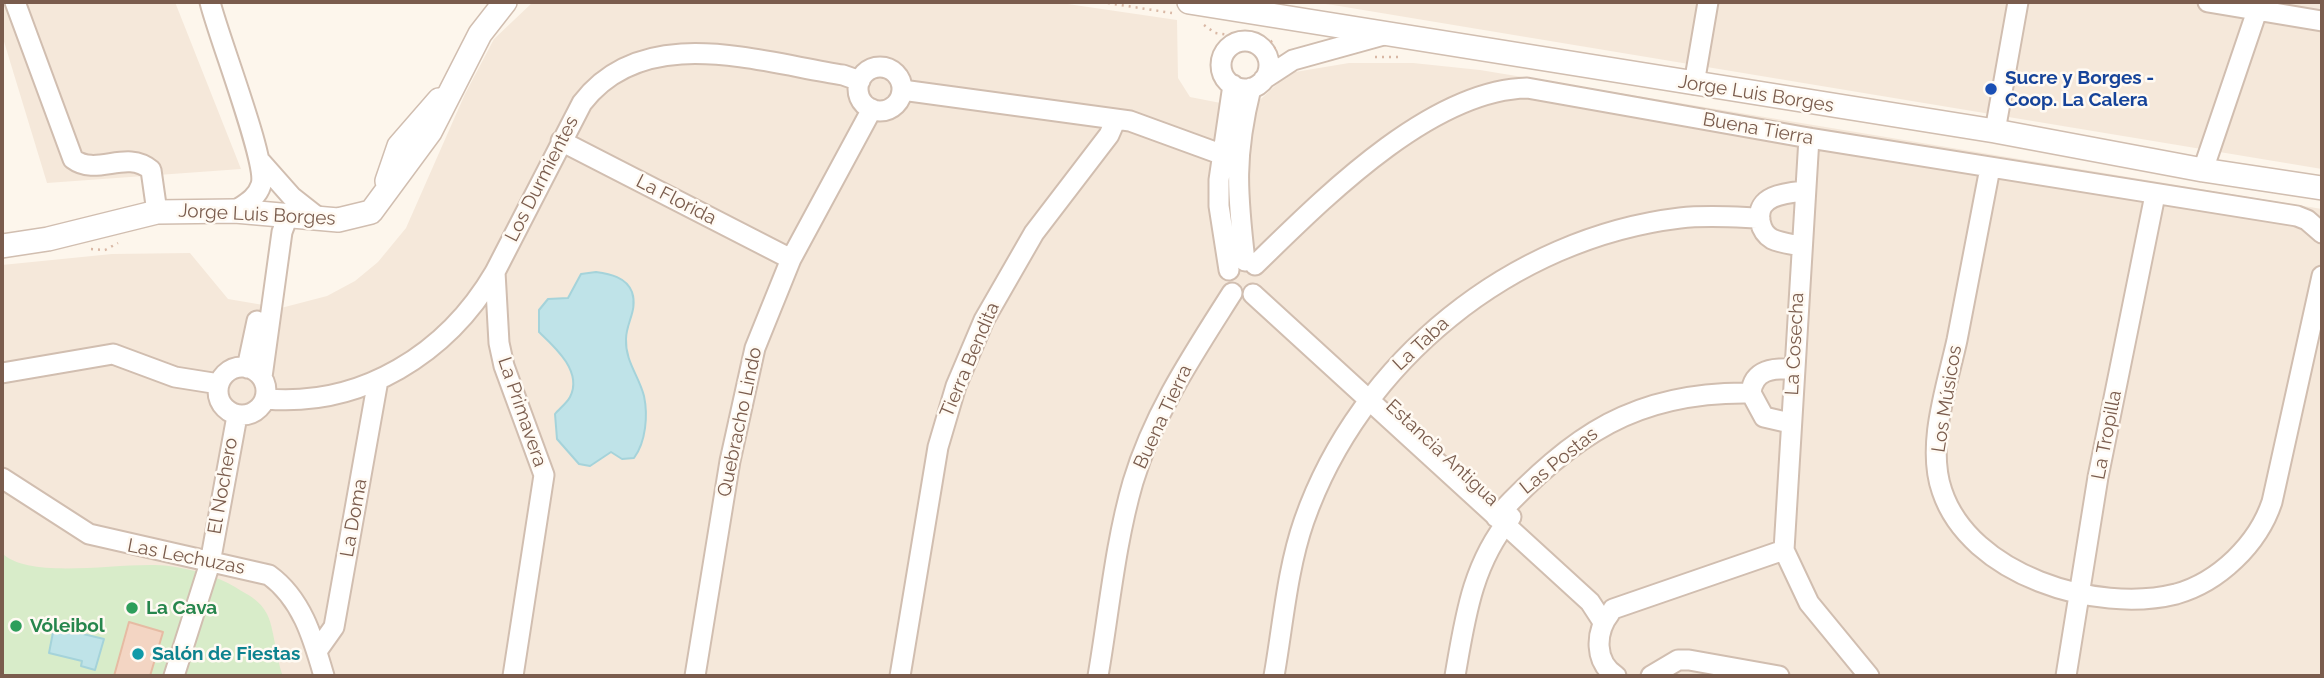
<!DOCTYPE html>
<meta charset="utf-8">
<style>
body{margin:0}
#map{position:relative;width:2324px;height:678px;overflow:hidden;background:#fdf6ec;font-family:Raleway,sans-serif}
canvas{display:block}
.frame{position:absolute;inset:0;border:4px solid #7a5c4d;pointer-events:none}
</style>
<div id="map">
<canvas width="2324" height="678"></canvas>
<div class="frame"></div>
</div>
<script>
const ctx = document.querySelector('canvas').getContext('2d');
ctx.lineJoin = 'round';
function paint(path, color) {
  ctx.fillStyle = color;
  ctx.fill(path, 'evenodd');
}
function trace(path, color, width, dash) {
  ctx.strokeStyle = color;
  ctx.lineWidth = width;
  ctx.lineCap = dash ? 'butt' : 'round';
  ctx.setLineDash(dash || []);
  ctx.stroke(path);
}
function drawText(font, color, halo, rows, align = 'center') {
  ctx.font = font + ' Raleway,sans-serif';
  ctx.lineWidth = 5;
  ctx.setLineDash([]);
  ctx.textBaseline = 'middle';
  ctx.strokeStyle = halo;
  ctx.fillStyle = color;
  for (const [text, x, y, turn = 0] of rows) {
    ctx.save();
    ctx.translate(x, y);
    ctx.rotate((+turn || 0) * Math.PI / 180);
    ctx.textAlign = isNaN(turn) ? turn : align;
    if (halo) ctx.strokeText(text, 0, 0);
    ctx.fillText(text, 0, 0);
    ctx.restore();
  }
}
paint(new Path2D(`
 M 2,2 L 175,2 L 241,169 L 47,183 L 2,35 Z
 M 533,2 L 1054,2 L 1177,20 L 1178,78 L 1190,97 L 1246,108 L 1251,108 L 1289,73 L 1349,63 L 1413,63 L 1480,70 L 2322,209 L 2322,676 L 2,676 L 2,265 L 112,254 L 190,253 L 228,299 L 281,308 L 327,296 L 355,281 L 378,262 L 406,228 L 465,94 L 494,39 Z
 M 1310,2 L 2322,2 L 2322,169 L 1333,5 Z`), '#f5e8da');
paint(new Path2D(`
 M 2,553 C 31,582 127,560 169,566 C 191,569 217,576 235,587 C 248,595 260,600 267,614 C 274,627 276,659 283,676 L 2,676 Z`), '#d8ecc9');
const water = new Path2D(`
 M 596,272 C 610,274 626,277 632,292 C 638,310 626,323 626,339 C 625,361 639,376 644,396 C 648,415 646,442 634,458 L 622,459 L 611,452 L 590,466 L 579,464 L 557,439 L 555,414 C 559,409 567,403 570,397 C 583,372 555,347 539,332 L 539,310 L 548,299 L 568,298 L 581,274 Z
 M 54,627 L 104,639 L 95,670 L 81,666 L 82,661 L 49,653 Z`);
paint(water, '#bfe3e8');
trace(water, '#a5d3da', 2);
const building = new Path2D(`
 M 129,622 L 163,632 L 150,676 L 114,676 Z`);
paint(building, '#f3d5c3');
trace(building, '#e6bba3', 2);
const minor = new Path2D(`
 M 15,2 L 73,159 C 97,177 126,149 151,170 L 157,212
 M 210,2 C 218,36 268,163 261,185 C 257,198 245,204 235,211
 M 2208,2 L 2322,21
 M1221 65a24 24 0 1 1 48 0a24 24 0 1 1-48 0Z
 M858 89a22 22 0 1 1 44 0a22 22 0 1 1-44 0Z
 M 1264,79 L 1293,60 L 1387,34
 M 1694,84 L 1708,2
 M 902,90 L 1130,121 L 1237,160
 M 1995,131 L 2018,2
 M 1809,138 L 1784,550 L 1809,603 L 1869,676
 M 561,141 L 791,259
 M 261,162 L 292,197 L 320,219
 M 1990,168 C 1979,225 1968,282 1957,340 C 1947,386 1926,445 1942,491 C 1970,575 2096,614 2176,594 C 2219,582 2258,544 2272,502 L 2322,276
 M 2203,170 L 2260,2
 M 1800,246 C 1791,244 1781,243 1772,239 C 1765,235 1762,230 1760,221 C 1756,195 1786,193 1805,191
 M 1245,261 C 1237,192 1234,156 1251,88
 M 1255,265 C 1321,201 1429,90 1527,88 L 1809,138 L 2297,216 L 2307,220 L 2322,233
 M 1229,270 L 1219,206 L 1219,180 L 1233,85
 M 495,272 L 499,343 L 504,366 L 544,475 L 513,676
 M 1253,294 L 1590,602 L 1603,622
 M218 391a24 24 0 1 1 48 0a24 24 0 1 1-48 0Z
 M 247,368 L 257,321
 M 2,373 L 113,354 L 175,377 L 219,384
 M 262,377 L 282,232 L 288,216
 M 266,399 C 362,407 447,354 495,272 L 582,103 C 644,22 758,62 843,75 L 860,81
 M 1790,423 L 1764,417 L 1751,393 C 1753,369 1774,368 1793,369
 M 2,478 L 89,534 L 269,575 C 302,599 313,638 324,676
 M 1496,517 C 1573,435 1635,391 1751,393
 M 1613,609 L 1784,550
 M 1610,613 C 1595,632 1594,662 1616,676
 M 317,651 L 334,627 L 378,380
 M 174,676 L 210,563 L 237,416
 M 695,676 L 730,461 L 755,348 L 791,259 L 872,109
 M 900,676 L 938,447 L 956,386 L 984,320 L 1034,233 L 1109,135 L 1116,119
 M 1098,676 C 1109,612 1115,544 1133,482 C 1154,412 1194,353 1232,293
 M 1274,676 C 1283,625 1287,570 1304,521 C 1360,361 1512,238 1680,218 C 1707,215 1733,217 1760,218
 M 1455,676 C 1465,618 1472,564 1511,517
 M 1651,676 L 1678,660 L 1689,660 L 1779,676
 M 2066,676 L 2098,477 L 2155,195`);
const tertiary = new Path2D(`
 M 1189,2 L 1995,131 L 2203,170 L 2322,188
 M 387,181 L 399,146 L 439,100
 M 2,246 L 48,239 L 157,212 L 235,211 L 338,220 L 371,212 L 430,132 L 480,34 L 505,2`);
trace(minor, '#d1beb0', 23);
trace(tertiary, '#d1beb0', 26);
trace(new Path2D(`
 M 1101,2 L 1172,13
 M 1204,25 L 1215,33 L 1271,41 L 1276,51
 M 1375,57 L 1399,57
 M 91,249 L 105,250 L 118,243`), '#d9b8a5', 2.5, [2, 5]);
trace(minor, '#fff', 19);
trace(tertiary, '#fff', 23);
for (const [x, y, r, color] of [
 [1991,89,7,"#1a4fb4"],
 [132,608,7,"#2e9e5b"],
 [16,626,7,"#2e9e5b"],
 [138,654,7,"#0f9aa8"]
]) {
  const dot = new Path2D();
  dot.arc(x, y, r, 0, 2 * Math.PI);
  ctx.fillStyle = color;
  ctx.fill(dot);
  trace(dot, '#fffaf3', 2.5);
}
drawText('bold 19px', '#164399', '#fffaf3', [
 ["Sucre y Borges -",2005,78],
 ["Coop. La Calera",2005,100]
], 'left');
drawText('19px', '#7a5c4d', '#fffaf3', [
 ["Jorge Luis Borges",1756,94,9],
 ["Buena Tierra",1758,129,10],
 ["Los Durmientes",542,179,-63],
 ["La Florida",676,200,27],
 ["Jorge Luis Borges",257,215,3],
 ["La Taba",1421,344,-43],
 ["La Cosecha",1795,344,-87],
 ["Tierra Bendita",970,360,-67],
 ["Los Músicos",1947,399,-81],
 ["La Primavera",522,412,71],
 ["Buena Tierra",1163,417,-65],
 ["Quebracho Lindo",740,422,-78],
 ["La Tropilla",2107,435,-79],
 ["Estancia Antigua",1442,453,43],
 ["Las Postas",1559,461,-39],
 ["El Nochero",223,486,-80],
 ["La Doma",354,518,-80],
 ["Las Lechuzas",186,557,11]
]);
drawText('bold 19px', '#27864d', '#fffaf3', [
 ["La Cava",146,608],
 ["Vóleibol",30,626]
], 'left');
drawText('bold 19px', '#0d838f', '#fffaf3', [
 ["Salón de Fiestas",152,654]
], 'left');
</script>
